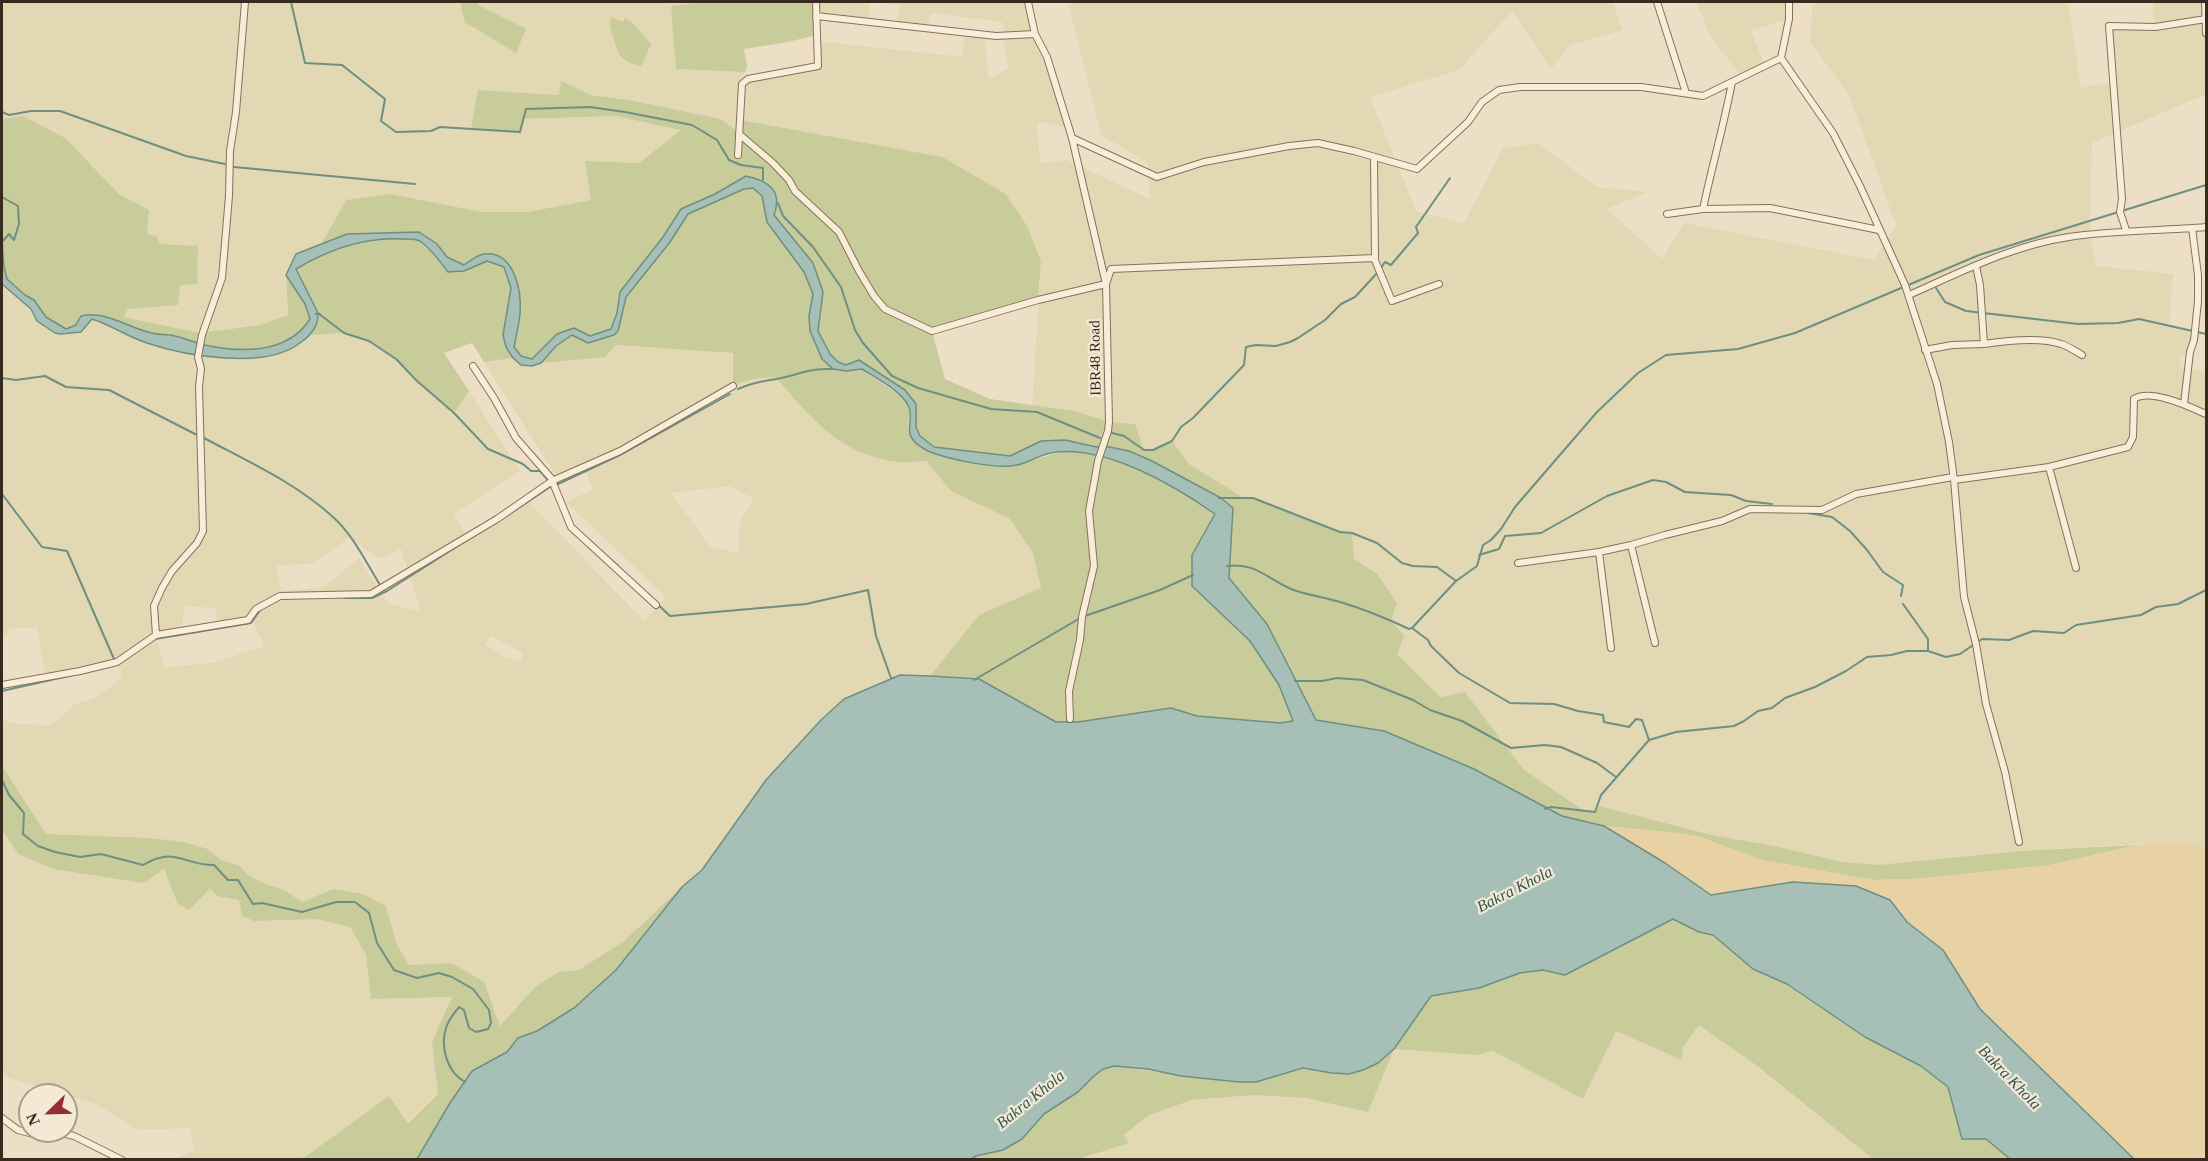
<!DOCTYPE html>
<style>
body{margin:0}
#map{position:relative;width:2208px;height:1161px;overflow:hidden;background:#eddfc6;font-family:"Times New Roman",serif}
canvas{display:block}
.frame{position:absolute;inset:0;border:3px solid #382a1f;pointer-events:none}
.north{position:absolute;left:18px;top:1083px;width:60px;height:60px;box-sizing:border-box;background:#f4e9d5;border:2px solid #a99d8c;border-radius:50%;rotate:247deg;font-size:16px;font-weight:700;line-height:24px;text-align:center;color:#382a1f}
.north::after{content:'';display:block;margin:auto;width:21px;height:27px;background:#942e35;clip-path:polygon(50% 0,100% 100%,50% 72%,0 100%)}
</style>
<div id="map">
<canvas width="2208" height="1161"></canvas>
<div class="frame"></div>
<div class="north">N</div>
</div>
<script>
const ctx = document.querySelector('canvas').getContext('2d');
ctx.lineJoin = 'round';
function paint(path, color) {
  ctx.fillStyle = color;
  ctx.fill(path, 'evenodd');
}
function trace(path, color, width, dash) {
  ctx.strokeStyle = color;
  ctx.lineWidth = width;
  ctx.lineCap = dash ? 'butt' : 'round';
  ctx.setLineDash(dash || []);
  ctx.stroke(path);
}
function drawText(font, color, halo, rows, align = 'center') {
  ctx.font = font + ' "Times New Roman",serif';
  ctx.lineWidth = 4.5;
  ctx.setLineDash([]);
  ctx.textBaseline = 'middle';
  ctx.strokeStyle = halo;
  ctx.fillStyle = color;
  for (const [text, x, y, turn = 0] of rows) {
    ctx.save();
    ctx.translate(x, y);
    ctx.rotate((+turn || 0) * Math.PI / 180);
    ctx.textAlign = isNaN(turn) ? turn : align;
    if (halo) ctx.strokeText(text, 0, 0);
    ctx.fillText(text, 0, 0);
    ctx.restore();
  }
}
paint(new Path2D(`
 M 2,2 L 703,2 L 671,6 L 676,69 L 745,72 L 742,83 L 818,66 L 817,41 L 963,57 L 964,32 L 984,34 L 989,79 L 1008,69 L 1003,35 L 1006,34 L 1002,22 L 931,13 L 928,27 L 897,24 L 899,5 L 870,2 L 869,21 L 816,16 L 816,2 L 1028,2 L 1035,34 L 1047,57 L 1068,127 L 1037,122 L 1040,163 L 1067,160 L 1150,199 L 1147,162 L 1101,135 L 1068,2 L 1613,2 L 1622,30 L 1570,45 L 1551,69 L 1512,11 L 1459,70 L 1370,97 L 1416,211 L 1464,223 L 1503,148 L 1538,143 L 1597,187 L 1648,192 L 1607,209 L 1662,259 L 1684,223 L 1874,260 L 1896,225 L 1849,95 L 1810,42 L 1813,2 L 2068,2 L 2081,88 L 2113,82 L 2109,26 L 2154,27 L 2153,2 L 2205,2 L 2206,94 L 2092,143 L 2090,232 L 2096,266 L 2173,274 L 2169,326 L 2195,331 L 2190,352 L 2179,356 L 2181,367 L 2206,372 L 2206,846 L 2180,842 L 2084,847 L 2020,851 L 1879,865 L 1843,862 L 1774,846 L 1712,835 L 1599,806 L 1595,812 L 1586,812 L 1523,769 L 1465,692 L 1442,697 L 1397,654 L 1391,620 L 1377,574 L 1354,559 L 1340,532 L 1253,498 L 1244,498 L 1189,464 L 1172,442 L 1153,450 L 1144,450 L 1109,422 L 1075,411 L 1032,405 L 1041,261 L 1027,226 L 1006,194 L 976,177 L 739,134 L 721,119 L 634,101 L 591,95 L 561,81 L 559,95 L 478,90 L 521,131 L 522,119 L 616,116 L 682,129 L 639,163 L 585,161 L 591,200 L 527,212 L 481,212 L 346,200 L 322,243 L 296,254 L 286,275 L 288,315 L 260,325 L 201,333 L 123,317 L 159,244 L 147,234 L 149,210 L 119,194 L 65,138 L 23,116 L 2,119 Z
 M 1696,2 L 1789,2 L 1789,19 L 1751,30 L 1765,66 L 1742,77 L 1712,39 Z
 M 2,284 L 31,309 L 37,321 L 60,334 L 92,319 L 108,324 L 147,343 L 174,350 L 201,355 L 246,358 L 294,348 L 311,335 L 344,333 L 369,341 L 396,359 L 417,381 L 455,412 L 469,391 L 520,471 L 453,514 L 467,536 L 526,499 L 644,621 L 666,597 L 566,502 L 594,489 L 583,468 L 558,479 L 484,362 L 513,358 L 521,365 L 532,366 L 615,345 L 733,353 L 734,386 L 757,377 L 777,374 L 898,462 L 926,461 L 951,491 L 1010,519 L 1033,553 L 1042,588 L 979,615 L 930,676 L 900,675 L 844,699 L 821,720 L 766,780 L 702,870 L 624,941 L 579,970 L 559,972 L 535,987 L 500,1027 L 495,1009 L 452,963 L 409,965 L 397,945 L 386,906 L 333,889 L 302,902 L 286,891 L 263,883 L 248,875 L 240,866 L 221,860 L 208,849 L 184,842 L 151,838 L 46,834 L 2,766 L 2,720 L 19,724 L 51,725 L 75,704 L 92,699 L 109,688 L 122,677 L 117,662 L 46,677 L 37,628 L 10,628 L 5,637 L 2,638 ZM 730,486 L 754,499 L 740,522 L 738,553 L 711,547 L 671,493 ZM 350,537 L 379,559 L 401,549 L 421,611 L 396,606 L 386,601 L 359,558 L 324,587 L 281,591 L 277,565 L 313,564 ZM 184,606 L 215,608 L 217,625 L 248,620 L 253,623 L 264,646 L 213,663 L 164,667 L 156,635 L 182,630 ZM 491,636 L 523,653 L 521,661 L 505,657 L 485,644 Z
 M 2,830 L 18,854 L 164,869 L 210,888 L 217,896 L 239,900 L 254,921 L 317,919 L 350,927 L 366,955 L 371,999 L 452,997 L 432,1042 L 438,1094 L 408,1125 L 389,1096 L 302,1159 L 174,1160 L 195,1149 L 189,1128 L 137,1130 L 96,1104 L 9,1078 L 2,1070 Z
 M 1699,1024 L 1756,1066 L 1873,1159 L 1079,1160 L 1128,1143 L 1124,1135 L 1149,1115 L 1192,1100 L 1254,1095 L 1306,1098 L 1368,1112 L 1394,1049 L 1475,1055 L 1493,1051 L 1583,1099 L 1616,1031 L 1680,1060 L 1683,1047 Z`), '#e2d8b3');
paint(new Path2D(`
 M 460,2 L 478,2 L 478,5 L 526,29 L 516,53 L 465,22 Z
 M 704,2 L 816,2 L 817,35 L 788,42 L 744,49 L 747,67 L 745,72 L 676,69 L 671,6 Z
 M 611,17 L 623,22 L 625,18 L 633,23 L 651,44 L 641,66 C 620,62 618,54 613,36 C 610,28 609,25 611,17 Z
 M 561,81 L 591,95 L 634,101 L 721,119 L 739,133 L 740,120 L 942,157 L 1006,194 L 1027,226 L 1041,261 L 1038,300 L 932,331 L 945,379 L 990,399 L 1075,411 L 1109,422 L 1135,424 L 1144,450 L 1153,449 L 1172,441 L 1189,464 L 1244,498 L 1253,498 L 1339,532 L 1352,533 L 1354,559 L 1377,574 L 1397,603 L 1391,620 L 1404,636 L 1397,654 L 1441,697 L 1465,692 L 1523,769 L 1586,812 L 1595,812 L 1599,806 L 1712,835 L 1774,846 L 1843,862 L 1878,865 L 2020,851 L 2137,845 L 2051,865 L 1916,879 L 1873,880 L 1762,860 L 1699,837 L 1677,833 L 1604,826 L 1562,816 L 1474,769 L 1384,731 L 1316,720 L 1267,624 L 1229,578 L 1232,508 L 1221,498 L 1152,461 L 1129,451 L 1104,446 L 1096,447 L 1065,440 L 1041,441 L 1010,457 L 935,447 L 920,436 L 916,427 L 916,404 L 859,360 L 846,365 L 838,362 L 830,354 L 818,331 L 823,292 L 813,263 L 774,215 L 778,203 L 746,176 L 715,194 L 681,209 L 663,237 L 620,292 L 617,313 L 611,329 L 590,336 L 573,328 L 532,359 L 521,356 L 514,347 L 520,314 L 509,263 L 481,254 L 464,265 L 447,257 L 437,244 L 419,232 L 392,233 L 322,243 L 346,200 L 390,194 L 481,212 L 527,212 L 591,200 L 585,161 L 639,163 L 681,130 L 616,116 L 523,119 L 520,132 L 471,129 L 478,90 L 559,95 Z
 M 23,116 L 65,138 L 119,194 L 149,210 L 147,234 L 156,236 L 159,244 L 198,246 L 197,284 L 180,285 L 178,305 L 128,309 L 123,317 L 201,333 L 260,325 L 288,315 L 286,275 L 305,304 L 310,319 C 281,365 220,349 178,337 C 169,334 159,335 150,333 C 131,327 112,319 93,314 L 76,326 L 66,329 L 46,317 L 34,300 L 25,295 L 7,279 L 4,267 L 2,242 L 2,119 Z
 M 753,188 L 762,195 L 767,222 L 804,272 L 813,294 L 809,316 L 822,359 L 846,371 L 862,369 L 903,398 L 910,407 L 908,429 C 919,438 929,448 941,455 C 952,462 1004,468 1017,465 C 1038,461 1053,450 1074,452 C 1127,458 1173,484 1215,514 L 1192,555 L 1192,586 L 1250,641 L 1279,685 L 1294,721 L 1280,723 L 1197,716 L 1171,708 L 1078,722 L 1056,722 L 979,679 L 930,676 L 979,615 L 1041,588 L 1033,553 L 1010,519 L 951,491 L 926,461 C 917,461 907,463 898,462 C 840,455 811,418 776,377 L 757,378 L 733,385 L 733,353 L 616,345 L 605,357 L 541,363 L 556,346 L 572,335 L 588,343 L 618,331 L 625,297 L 670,242 L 688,214 L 744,189 Z
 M 393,238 L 418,239 L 435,254 L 448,272 L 464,271 L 487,261 L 504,267 L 511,288 L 506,347 L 513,358 L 484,362 L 472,343 L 444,353 L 469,391 L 454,413 L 417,381 L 396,359 L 369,341 L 344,333 L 311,335 L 319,319 L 318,313 L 295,269 L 321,254 L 338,250 L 356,242 Z
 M 2,766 L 46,834 L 151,838 L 184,842 L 208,849 L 221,860 L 240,866 L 248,875 L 263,883 L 286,891 L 302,902 L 333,889 L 363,894 L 386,906 L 397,945 L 409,965 L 452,963 L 484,982 L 500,1026 L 535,987 L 559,972 L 579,970 L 624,941 L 682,887 L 616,970 L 574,1008 L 537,1031 L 518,1038 L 507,1052 L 472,1071 L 450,1103 L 417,1159 L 302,1159 L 389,1096 L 408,1124 L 438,1094 L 432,1042 L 452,997 L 371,999 L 366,955 L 350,927 L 317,919 L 254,921 L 242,916 L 239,900 L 217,896 L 210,888 L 189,910 L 178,904 L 164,869 L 143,883 L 54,869 L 18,854 L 2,830 Z
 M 1673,919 L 1699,932 L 1712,935 L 1753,969 L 1787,984 L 1865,1037 L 1921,1066 L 1948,1087 L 1962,1139 L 1986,1139 L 2010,1159 L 1873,1159 L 1757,1066 L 1699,1025 L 1683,1047 L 1681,1060 L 1616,1031 L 1583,1099 L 1493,1051 L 1476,1055 L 1394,1049 L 1368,1112 L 1306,1098 L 1254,1095 L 1192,1100 L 1149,1115 L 1124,1135 L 1129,1143 L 1079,1159 L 971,1160 L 976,1156 L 1003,1150 L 1029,1131 L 1044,1114 L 1078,1092 L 1094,1076 L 1103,1069 L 1114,1066 L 1239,1082 L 1256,1082 L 1303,1069 L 1349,1074 L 1363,1070 L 1378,1063 L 1394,1049 L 1431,996 L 1479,988 L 1520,973 L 1543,970 L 1565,975 Z`), '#c8cb9a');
paint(new Path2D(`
 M 1604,826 L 1677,833 L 1700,837 L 1762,860 L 1873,880 L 1916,879 L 2051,865 L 2137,845 L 2180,842 L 2206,846 L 2206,1159 L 2134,1159 L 1980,1009 L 1943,950 L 1907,922 L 1890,900 L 1856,886 L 1793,882 L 1711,895 L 1665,863 Z`), '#e8d2a4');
const water = new Path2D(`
 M 746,176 C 768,181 783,190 774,215 L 813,263 L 823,292 L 818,331 L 830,354 L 838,362 L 846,365 L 859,360 L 905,390 L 916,404 L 916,427 L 920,436 L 934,447 L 1010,456 L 1041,441 L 1065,440 L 1096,447 L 1104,446 L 1129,451 L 1152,461 L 1221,498 L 1233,508 L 1229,578 L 1267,624 L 1316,720 L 1384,731 L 1474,769 L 1562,816 L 1604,826 L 1665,863 L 1711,895 L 1793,882 L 1856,886 L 1890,900 L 1907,922 L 1943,950 L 1980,1009 L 2134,1159 L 2010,1159 L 1986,1139 L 1962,1139 L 1948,1087 L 1921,1066 L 1865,1037 L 1787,984 L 1753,969 L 1713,935 L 1699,932 L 1673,919 L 1565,975 L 1543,970 L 1520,973 L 1479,988 L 1431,996 L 1394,1049 L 1378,1063 L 1363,1070 L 1349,1074 L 1332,1073 L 1303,1068 L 1256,1082 L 1239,1082 L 1181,1076 L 1148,1069 L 1114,1066 L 1103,1069 L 1094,1076 L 1078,1092 L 1044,1114 L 1022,1139 L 1003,1150 L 976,1156 L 971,1159 L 417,1159 L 450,1103 L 472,1071 L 507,1052 L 518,1038 L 537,1031 L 574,1008 L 616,970 L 682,887 L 702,870 L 766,780 L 821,720 L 844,699 L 900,675 L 930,676 L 979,679 L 1056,722 L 1078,722 L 1171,708 L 1197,716 L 1280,723 L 1293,721 L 1279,685 L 1250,641 L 1192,586 L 1192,555 L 1215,514 C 1175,486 1108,446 1056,452 C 1043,453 1030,462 1017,465 C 998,470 947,459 928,451 C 896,435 917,422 908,405 C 902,392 875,377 862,369 L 846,371 L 833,369 L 822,359 L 810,331 L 809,316 L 813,294 L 804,272 L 767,222 L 762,196 L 753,188 L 744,189 L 688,214 L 670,242 L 626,297 L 618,331 L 614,335 L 588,343 L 572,335 L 556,346 L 541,363 L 532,366 L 521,365 L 513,358 L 506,347 L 503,335 L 511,288 L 504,267 L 487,261 L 464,271 L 448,272 C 440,261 431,249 420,241 C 415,238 407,239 401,239 C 363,237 328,250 296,269 L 318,313 C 319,326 310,336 300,343 C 266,370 185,356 147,343 C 128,337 111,325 92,319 L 81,332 L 60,334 L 55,333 L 37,321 L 31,309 L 2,284 L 2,239 L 4,267 L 7,279 L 25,295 L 34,300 L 46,317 L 66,329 L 76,325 L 81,316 C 106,310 128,328 152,333 C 159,335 167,334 175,336 C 185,338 195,343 205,345 C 241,353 288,354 310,319 L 305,304 L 286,275 L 296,254 L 347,234 L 419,232 L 437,244 L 447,257 L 464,265 C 470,261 477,255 484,254 C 514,250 522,291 520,314 C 519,325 516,336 514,347 L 521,356 L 532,359 L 557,334 L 574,328 L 590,336 L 611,329 L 617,313 L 620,292 L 663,237 L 681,209 L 715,194 Z`);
paint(water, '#a7c0b7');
trace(water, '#6e8f84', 1.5);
trace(new Path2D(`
 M 291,2 L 305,63 L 342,65 L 385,99 L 381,121 L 396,132 L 431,131 L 440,127 L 520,132 L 526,109 L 590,107 L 625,112 L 692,125 L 717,140 L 729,160 L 741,165 L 763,168 L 763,180
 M 2,112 L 9,115 L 31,111 L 60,111 L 186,156 L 225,164
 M 234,167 L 415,184
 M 2,197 L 18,206 L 19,224 L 14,240 L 9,234 L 2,242
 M 778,203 L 783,216 L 813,247 L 841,287 L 855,330 L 863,343 L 892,376 L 918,388 L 991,409 L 1037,412 L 1100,438
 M 1381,268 L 1385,262 L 1391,265 L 1418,233 L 1416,227 L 1450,178
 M 1936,288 L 1945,302 L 1966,311 L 2078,324 L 2118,323 L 2139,319 L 2206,334
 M 316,314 L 318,313 L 344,333 L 369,341 L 396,359 L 417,381 L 454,413 L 488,449 L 523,464 L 531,471 L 540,471 L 547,479
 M 2,378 L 16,380 L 45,376 L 66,387 L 109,390 L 197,435
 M 738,389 C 749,384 758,382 770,380 C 795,377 805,368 833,369
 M 1112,433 L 1124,436 L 1144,450 L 1153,450 L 1172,441 L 1181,427 L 1193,418 L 1244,365 L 1246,347 L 1256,345 L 1276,346 L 1290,342 L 1298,338 L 1325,320 L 1341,304 L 1355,297 L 1378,272
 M 204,438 C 247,461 296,483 333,517 C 353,535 366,562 380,585
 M 556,485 L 622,454 L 730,394
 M 2,494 L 42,547 L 67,551 L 114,659
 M 1219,498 L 1253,498 L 1340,532 L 1352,533 L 1377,543 L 1402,563 L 1413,566 L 1437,567 L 1456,581
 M 1808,513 L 1832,517 L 1850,531 L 1867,550 L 1883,572 L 1903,585 L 1901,596
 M 508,515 L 550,487
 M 589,540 L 618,566
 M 1479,555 L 1499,549 L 1505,536 L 1541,533 L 1607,496 L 1653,480 L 1666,482 L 1685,492 L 1731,495 L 1746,501 L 1772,504
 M 1227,566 C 1256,562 1267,579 1291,589 C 1306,595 1324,597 1340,602 C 1364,609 1386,618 1409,629 L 1412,628 L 1456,581 L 1477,566 L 1483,545 L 1491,540 L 1501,529 L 1515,507 L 1597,412 L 1638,373 L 1666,355 L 1738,349 L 1795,333 L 1979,255 L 2206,185
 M 630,578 L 670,616 L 806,604 L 868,590 L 876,636 L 891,678 L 894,678
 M 345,598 L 372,598 L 387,591 L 475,535
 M 1903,604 L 1928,639 L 1928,650
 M 1412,628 L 1428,640 L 1431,646 L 1459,673 L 1510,703 L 1554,704 L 1578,711 L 1603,715 L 1604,722 L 1629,727 L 1636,719 L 1642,720 L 1649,740
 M 155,639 L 251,623 L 261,609
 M 974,680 L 1082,617 L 1160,590 L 1193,575
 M 1295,681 L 1322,681 L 1337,678 L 1363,680 L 1413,700 L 1430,710 L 1462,721 L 1511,748 L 1545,745 L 1561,747 L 1597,763 L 1616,777
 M 2,691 L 95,670
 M 2,780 L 9,795 L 24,813 L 23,834 L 38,846 L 55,852 L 80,857 L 101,854 L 143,865 C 176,846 182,865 214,865 L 228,880 L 238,880 L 253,904 L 262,903 L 302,912 L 336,902 L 355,902 L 369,913 L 377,943 L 394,970 L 417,978 L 439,973 L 452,977 L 473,989 L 489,1010 L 491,1023 L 488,1029 L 476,1032 L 469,1028 L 464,1010 L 459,1007 C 454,1013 448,1021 446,1028 C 440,1047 447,1072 465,1082
 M 1545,809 L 1551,807 L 1595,812 L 1601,795 L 1649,740 L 1676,732 L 1734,726 L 1744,721 L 1758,711 L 1772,708 L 1785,698 L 1815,687 L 1846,671 L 1867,657 L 1891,655 L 1907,651 L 1928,651 L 1946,657 L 1960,654 L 1982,639 L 2009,640 L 2033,631 L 2064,633 L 2076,625 L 2141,615 L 2156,607 L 2178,604 L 2206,590`), '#6e8f84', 2);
const minor = new Path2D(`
 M 1028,2 L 1035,34 L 1047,57 L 1072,138 L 1106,284 L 1109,422 L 1108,431 L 1098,461 L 1089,511 L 1094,566 L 1082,617 L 1080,640 L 1069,691 L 1070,719
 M 1657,2 L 1686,93
 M 2205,2 L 2206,33
 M 816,16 L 996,36 L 1035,34
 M 1781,58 L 1833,133 L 1860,186 L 1905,285 L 1937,384 L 1949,442 L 1954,480 L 1964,597 L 1976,644 L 1986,704 L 2005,772 L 2019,842
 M 739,134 L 773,163 L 789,180 L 795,191 L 839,232 L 859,271 L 874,296 L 885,309 L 932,331 L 1038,300 L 1106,284 L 1111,269 L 1375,258 L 1374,157
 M 1072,138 L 1157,177 L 1204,162 L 1289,146 L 1318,143 L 1354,151 L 1417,169 L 1468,122 L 1482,102 L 1499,90 L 1520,87 L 1641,87 L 1703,96 L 1781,58 L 1789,19 L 1789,2
 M 738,155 L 742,84 L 748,79 L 818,66 L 816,2
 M 1703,209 C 1712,166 1724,125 1732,82
 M 1667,214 L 1703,209 L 1770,208 L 1879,230
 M 2126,230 L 2120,212 L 2122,199 L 2109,26 L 2155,27 L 2206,19
 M 1374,258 L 1392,301 L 1439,284
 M 1976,266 L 1980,285 L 1984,344 C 2004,341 2041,337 2061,344 C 2068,346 2075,351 2082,355
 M 1909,295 C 1959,273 2013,245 2069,237 C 2114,230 2160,231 2206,227
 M 1925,350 L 1952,345 L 1984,344
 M 473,366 L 494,398 L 516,438 L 551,478 L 571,527 L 656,605
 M 2184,404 L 2190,352 L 2194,340 L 2198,301 L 2198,275 L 2192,228
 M 2049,467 L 2076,568
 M 1954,480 L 2049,467 L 2128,447 L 2133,437 L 2134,399 C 2150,388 2190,407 2206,414
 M 1631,545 L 1655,643
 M 1599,552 L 1611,648
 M 1518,563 L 1599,552 L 1631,545 L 1665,535 L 1722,521 L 1750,509 L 1822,510 L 1856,494 L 1953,477
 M 156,635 L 154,606 L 162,588 L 172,571 L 197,543 L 203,531 L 199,387 L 201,369 L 198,357 L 202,335 L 222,278 L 229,196 L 230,151 L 236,112 L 245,2
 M 2,685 L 80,671 L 117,662 L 156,635 L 248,620 L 256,609 L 280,596 L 371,594 L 497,519 L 552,481 L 620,451 L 733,386
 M 2,1118 L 18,1130 L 37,1135 L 62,1133 L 74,1136 L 122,1160`);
trace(minor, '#87705c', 8);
trace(minor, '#f8edd9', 6);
drawText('15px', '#382a1f', '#f4e9d5', [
 ["IBR48 Road",1096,358,-91]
]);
drawText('italic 16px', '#2f5752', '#f4e9d5', [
 ["Bakra Khola",1515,890,-27],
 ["Bakra Khola",2009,1078,46],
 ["Bakra Khola",1031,1100,-39]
]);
</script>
